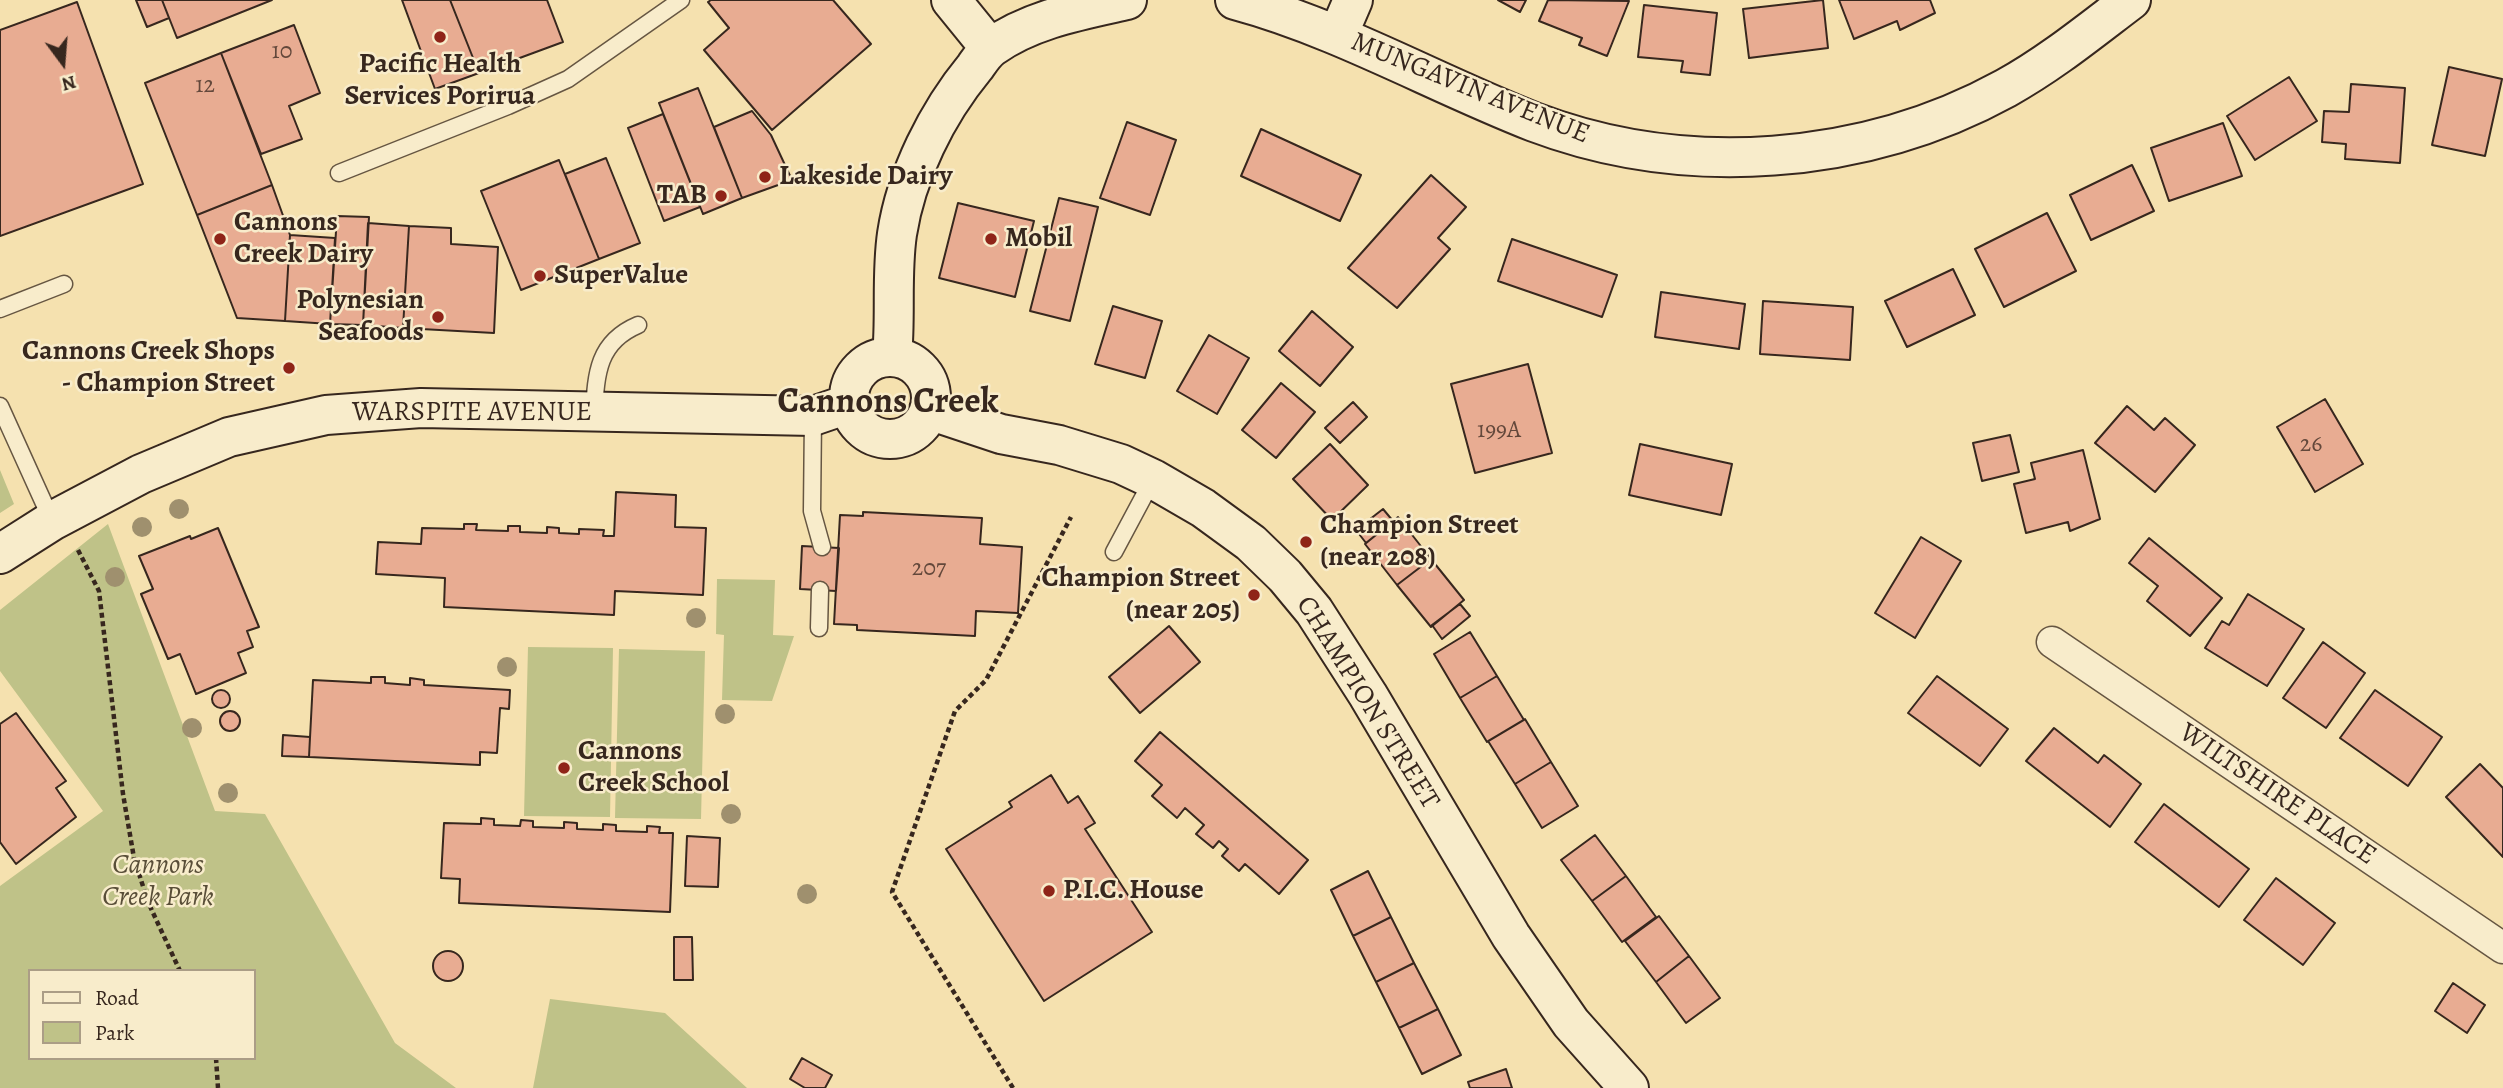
<!DOCTYPE html>
<style>
body{margin:0}
#map{position:relative;width:2503px;height:1088px;overflow:hidden;background:#f5e1af;font-family:Alegreya,serif}
canvas{display:block}
.legend{position:absolute;left:28px;top:969px;width:228px;height:91px;box-sizing:border-box;background:#f8eccb;border:2px solid #ab9d86;margin:0;padding:9px 12px;list-style:none;font-size:21px;color:#37271e}
.legend li{display:flex;align-items:center;gap:14px;height:35px}
.legend b{width:35px;border:2px solid #ab9d86}
.north{position:absolute;left:28px;top:28px;width:70px;height:70px;-webkit-text-stroke:5px #f8eccb;paint-order:stroke;rotate:164deg;font-size:19px;font-weight:700;line-height:28px;text-align:center;color:#37271e}
.north::after{content:'';display:block;margin:auto;width:24px;height:32px;background:#37271e;clip-path:polygon(50% 0,100% 100%,50% 72%,0 100%)}
</style>
<div id="map">
<canvas width="2503" height="1088"></canvas>
<ul class="legend">
<li><b style="height:9px;background:#f8eccb"></b>Road</li>
<li><b style="height:19px;background:#bfc288"></b>Park</li>
</ul>
<div class="north">N</div>
</div>
<script>
const ctx = document.querySelector('canvas').getContext('2d');
ctx.lineJoin = 'round';
function paint(path, color) {
  ctx.fillStyle = color;
  ctx.fill(path, 'evenodd');
}
function trace(path, color, width, dash) {
  ctx.strokeStyle = color;
  ctx.lineWidth = width;
  ctx.lineCap = dash ? 'butt' : 'round';
  ctx.setLineDash(dash || []);
  ctx.stroke(path);
}
function drawText(font, color, halo, rows, align = 'center') {
  ctx.font = font + ' Alegreya,serif';
  ctx.lineWidth = 5;
  ctx.setLineDash([]);
  ctx.textBaseline = 'middle';
  ctx.strokeStyle = halo;
  ctx.fillStyle = color;
  for (const [text, x, y, turn = 0] of rows) {
    ctx.save();
    ctx.translate(x, y);
    ctx.rotate((+turn || 0) * Math.PI / 180);
    ctx.textAlign = isNaN(turn) ? turn : align;
    if (halo) ctx.strokeText(text, 0, 0);
    ctx.fillText(text, 0, 0);
    ctx.restore();
  }
}
paint(new Path2D(`
 M 0,470 L 14,504 L 0,513 Z
 M 108,524 L 215,811 L 265,814 L 395,1043 L 456,1088 L 0,1088 L 0,886 L 103,811 L 0,671 L 0,610 ZM 30,971 L 254,971 L 254,1058 L 30,1058 Z
 M 717,579 L 775,580 L 773,635 L 794,636 L 772,701 L 722,700 L 724,635 L 716,634 Z
 M 528,647 L 613,648 L 610,817 L 524,816 Z
 M 619,649 L 705,651 L 701,819 L 615,818 Z
 M 550,999 L 665,1013 L 747,1088 L 533,1088 Z`), '#bfc288');
const building = new Path2D(`
 M 136,0 L 162,0 L 169,18 L 147,27 Z
 M 162,0 L 272,0 L 177,38 Z
 M 402,0 L 450,0 L 479,73 L 435,89 Z
 M 450,0 L 547,0 L 563,42 L 479,73 Z
 M 711,0 L 833,0 L 871,44 L 772,130 L 704,50 L 729,28 L 708,2 Z
 M 1498,0 L 1526,0 L 1520,12 Z
 M 1548,0 L 1629,1 L 1607,56 L 1579,45 L 1582,38 L 1539,21 Z
 M 1823,0 L 1828,48 L 1749,58 L 1743,9 Z
 M 1839,0 L 1930,0 L 1935,13 L 1900,30 L 1897,21 L 1854,39 Z
 M 77,2 L 143,184 L 0,236 L 0,30 Z
 M 1644,5 L 1717,13 L 1710,75 L 1681,72 L 1683,61 L 1638,57 Z
 M 294,25 L 320,93 L 289,106 L 302,139 L 261,154 L 221,53 Z
 M 221,53 L 272,185 L 197,215 L 145,83 Z
 M 2449,67 L 2502,79 L 2485,156 L 2432,145 Z
 M 2289,77 L 2317,121 L 2255,160 L 2227,116 Z
 M 2351,84 L 2405,88 L 2400,163 L 2345,159 L 2346,144 L 2322,142 L 2324,111 L 2349,112 Z
 M 698,88 L 742,198 L 703,214 L 659,103 Z
 M 752,111 L 771,135 L 792,180 L 742,198 L 714,127 Z
 M 663,114 L 700,207 L 664,221 L 628,128 Z
 M 1127,122 L 1176,140 L 1150,215 L 1100,198 Z
 M 2223,123 L 2242,176 L 2169,201 L 2151,148 Z
 M 1261,129 L 1361,175 L 1340,221 L 1241,176 Z
 M 606,158 L 640,243 L 599,259 L 565,174 Z
 M 559,160 L 599,259 L 521,290 L 481,191 Z
 M 2132,165 L 2154,211 L 2091,240 L 2070,195 Z
 M 1431,175 L 1466,207 L 1438,238 L 1450,249 L 1397,308 L 1348,268 Z
 M 272,185 L 290,235 L 285,321 L 237,318 L 197,215 Z
 M 1059,198 L 1098,207 L 1070,321 L 1030,311 Z
 M 958,203 L 1034,221 L 1015,297 L 939,278 Z
 M 2047,213 L 2076,271 L 2004,307 L 1975,249 Z
 M 337,216 L 369,217 L 363,325 L 330,324 Z
 M 368,223 L 409,226 L 403,328 L 363,325 Z
 M 409,226 L 451,228 L 451,244 L 498,247 L 494,333 L 403,328 Z
 M 290,235 L 335,238 L 330,324 L 285,321 Z
 M 1512,239 L 1617,275 L 1602,317 L 1498,281 Z
 M 1953,269 L 1975,315 L 1907,347 L 1885,301 Z
 M 1661,292 L 1745,304 L 1739,349 L 1655,337 Z
 M 1763,301 L 1853,307 L 1850,360 L 1760,354 Z
 M 1113,306 L 1162,321 L 1145,378 L 1095,364 Z
 M 1312,311 L 1353,347 L 1320,386 L 1279,351 Z
 M 1209,335 L 1249,358 L 1217,414 L 1177,391 Z
 M 1528,364 L 1552,453 L 1475,473 L 1451,384 Z
 M 1281,383 L 1315,412 L 1276,458 L 1242,430 Z
 M 2325,399 L 2363,464 L 2315,492 L 2277,427 Z
 M 1353,402 L 1367,417 L 1340,443 L 1325,428 Z
 M 2127,406 L 2154,430 L 2165,418 L 2195,445 L 2155,492 L 2095,443 Z
 M 2010,435 L 2019,472 L 1982,481 L 1973,443 Z
 M 1330,444 L 1368,485 L 1332,520 L 1293,479 Z
 M 1640,444 L 1732,464 L 1721,515 L 1629,495 Z
 M 2083,450 L 2100,519 L 2070,531 L 2068,522 L 2026,533 L 2014,484 L 2035,479 L 2031,463 Z
 M 616,492 L 676,495 L 675,527 L 706,528 L 703,595 L 615,591 L 614,615 L 444,607 L 445,578 L 376,574 L 378,542 L 421,544 L 422,528 L 464,529 L 464,524 L 477,524 L 476,530 L 508,531 L 508,526 L 520,526 L 520,532 L 547,533 L 547,527 L 559,528 L 559,533 L 579,534 L 579,529 L 604,530 L 603,536 L 614,536 Z
 M 1383,509 L 1393,521 L 1366,543 L 1356,530 Z
 M 863,512 L 982,518 L 980,544 L 1022,547 L 1018,613 L 976,611 L 975,636 L 857,630 L 857,625 L 834,624 L 840,515 L 863,516 Z
 M 1398,517 L 1431,559 L 1397,585 L 1365,544 Z
 M 218,528 L 259,627 L 247,631 L 253,647 L 238,653 L 246,673 L 196,694 L 180,654 L 168,659 L 141,594 L 153,589 L 139,556 L 190,536 L 191,539 Z
 M 1921,537 L 1961,561 L 1915,638 L 1875,613 Z
 M 2149,538 L 2222,598 L 2190,636 L 2147,601 L 2158,586 L 2129,563 Z
 M 802,546 L 839,548 L 836,591 L 800,589 Z
 M 1431,559 L 1464,600 L 1431,627 L 1397,585 Z
 M 2248,594 L 2304,629 L 2267,686 L 2205,648 L 2222,621 L 2229,625 Z
 M 1460,604 L 1470,616 L 1442,639 L 1432,625 Z
 M 1169,626 L 1200,662 L 1140,713 L 1109,677 Z
 M 1470,632 L 1497,676 L 1460,698 L 1434,654 Z
 M 2323,642 L 2365,673 L 2326,728 L 2283,698 Z
 M 1497,676 L 1524,720 L 1487,742 L 1460,698 Z
 M 1937,676 L 2008,729 L 1980,766 L 1908,713 Z
 M 371,677 L 385,677 L 385,683 L 410,685 L 410,678 L 424,680 L 424,685 L 510,690 L 509,709 L 500,708 L 497,753 L 480,752 L 480,765 L 309,757 L 313,680 L 371,683 Z
 M212 699a9 9 0 1 1 18 0a9 9 0 1 1-18 0Z
 M 2375,690 L 2442,737 L 2408,786 L 2340,738 Z
 M220 721a10 10 0 1 1 20 0a10 10 0 1 1-20 0Z
 M 16,713 L 66,781 L 56,788 L 76,817 L 16,864 L 0,842 L 0,724 Z
 M 1525,719 L 1551,762 L 1515,784 L 1488,741 Z
 M 2054,728 L 2098,763 L 2104,755 L 2141,784 L 2110,827 L 2026,761 Z
 M 1160,732 L 1308,860 L 1279,894 L 1245,864 L 1239,871 L 1222,856 L 1228,849 L 1219,841 L 1213,848 L 1196,834 L 1204,825 L 1185,808 L 1177,818 L 1152,796 L 1162,785 L 1135,761 Z
 M 283,735 L 310,737 L 309,757 L 282,756 Z
 M 1551,762 L 1578,806 L 1542,828 L 1515,784 Z
 M 2480,764 L 2503,788 L 2503,857 L 2446,797 Z
 M 1051,775 L 1068,803 L 1078,796 L 1095,823 L 1085,829 L 1152,932 L 1044,1001 L 946,849 L 1012,807 L 1009,802 Z
 M 2164,804 L 2249,869 L 2219,907 L 2135,842 Z
 M 481,818 L 494,819 L 494,825 L 520,826 L 521,820 L 533,821 L 533,827 L 564,828 L 564,822 L 577,823 L 577,829 L 603,830 L 603,824 L 616,825 L 616,831 L 647,832 L 647,826 L 660,827 L 659,833 L 673,833 L 670,912 L 459,903 L 460,879 L 441,878 L 444,823 L 481,824 Z
 M 1595,835 L 1626,876 L 1592,901 L 1561,860 Z
 M 687,836 L 720,838 L 718,887 L 685,886 Z
 M 1368,871 L 1391,917 L 1353,936 L 1331,890 Z
 M 1626,876 L 1656,917 L 1622,942 L 1592,901 Z
 M 2276,878 L 2335,923 L 2303,965 L 2244,920 Z
 M 1659,916 L 1689,956 L 1656,982 L 1625,941 Z
 M 1391,917 L 1414,963 L 1376,982 L 1353,936 Z
 M 674,937 L 692,937 L 693,980 L 674,980 Z
 M433 966a15 15 0 1 1 30 0a15 15 0 1 1-30 0Z
 M 1689,956 L 1720,998 L 1686,1023 L 1656,982 Z
 M 1414,963 L 1438,1009 L 1399,1028 L 1376,982 Z
 M 2453,983 L 2485,1005 L 2467,1033 L 2435,1011 Z
 M 1438,1009 L 1461,1055 L 1422,1074 L 1399,1028 Z
 M 802,1058 L 832,1075 L 825,1088 L 805,1088 L 790,1079 Z
 M 1506,1069 L 1512,1088 L 1470,1088 L 1468,1082 Z`);
paint(building, '#e8ac92');
trace(building, '#37271e', 2);
const lane = new Path2D(`
 M 339,173 L 508,106 L 568,79 L 681,0
 M 0,309 L 64,284
 M 0,406 L 52,521
 M 594,413 C 596,373 598,342 638,325
 M 813,416 L 812,511 L 822,547
 M 1114,552 L 1153,479
 M 819,628 L 820,590`);
const street = new Path2D(`
 M 2052,642 L 2503,948`);
const secondary = new Path2D(`
 M 951,0 L 990,48
 M 1235,0 C 1339,28 1434,83 1534,122 C 1685,179 1864,166 2006,88 C 2051,63 2090,31 2131,0
 M 1338,35 L 1353,0
 M 892,356 C 896,316 891,275 897,234 C 906,175 937,113 975,67 C 980,60 985,52 992,47 C 1031,19 1082,10 1127,0
 M849 398a41 41 0 1 1 82 0a41 41 0 1 1-82 0Z
 M 929,410 L 1001,434 L 1059,445 L 1121,464 L 1153,479 L 1203,508 L 1251,543 L 1285,576 L 1314,611 L 1368,695 L 1511,936 L 1571,1023 L 1629,1088
 M 0,554 L 52,521 L 141,474 L 229,437 L 326,415 L 421,408 L 813,416 L 848,404`);
trace(lane, '#665642', 19);
trace(street, '#665642', 33);
trace(secondary, '#37271e', 42);
trace(new Path2D(`
 M 78,550 L 99,591 L 123,794 L 134,858 L 148,902 L 180,971
 M 216,1058 L 218,1088
 M 1013,1088 L 892,892 L 955,711 L 986,680 L 1071,517`), '#37271e', 4.5, [5, 3.5]);
trace(lane, '#f8eccb', 16);
trace(street, '#f8eccb', 30);
trace(secondary, '#f8eccb', 38);
ctx.fillStyle = '#9f906e';
for (const [x, y] of [
 [179,509],
 [142,527],
 [115,577],
 [696,618],
 [507,667],
 [725,714],
 [192,728],
 [228,793],
 [731,814],
 [807,894]
]) {
  ctx.beginPath();
  ctx.arc(x, y, 10, 0, 2 * Math.PI);
  ctx.fill();
}
for (const [x, y, r, color] of [
 [440,37,7,"#8f2418"],
 [765,177,7,"#8f2418"],
 [721,196,7,"#8f2418"],
 [220,239,7,"#8f2418"],
 [991,239,7,"#8f2418"],
 [540,276,7,"#8f2418"],
 [438,317,7,"#8f2418"],
 [289,368,7,"#8f2418"],
 [1306,542,7,"#8f2418"],
 [1254,595,7,"#8f2418"],
 [564,768,7,"#8f2418"],
 [1049,891,7,"#8f2418"]
]) {
  const dot = new Path2D();
  dot.arc(x, y, r, 0, 2 * Math.PI);
  ctx.fillStyle = color;
  ctx.fill(dot);
  trace(dot, '#f8eccb', 2.5);
}
drawText('24px', '#63483b', null, [
 ["10",282,52],
 ["12",205,86],
 ["199A",1499,431],
 ["26",2311,445],
 ["207",929,569]
]);
drawText('bold 28px', '#37271e', '#f8eccb', [
 ["Pacific Health",440,65,"center"],
 ["Services Porirua",440,97,"center"],
 ["Lakeside Dairy",779,177],
 ["TAB",707,196,"right"],
 ["Cannons",234,223],
 ["Creek Dairy",234,255],
 ["Mobil",1005,239],
 ["SuperValue",554,276],
 ["Polynesian",424,301,"right"],
 ["Seafoods",424,333,"right"],
 ["Cannons Creek Shops",275,352,"right"],
 ["- Champion Street",275,384,"right"],
 ["Champion Street",1320,526],
 ["(near 208)",1320,558],
 ["Champion Street",1240,579,"right"],
 ["(near 205)",1240,611,"right"],
 ["Cannons",578,752],
 ["Creek School",578,784],
 ["P.I.C. House",1063,891]
], 'left');
drawText('28px', '#37271e', '#f8eccb', [
 ["MUNGAVIN AVENUE",1470,89,22],
 ["WARSPITE AVENUE",472,413],
 ["CHAMPION STREET",1367,703,58],
 ["WILTSHIRE PLACE",2277,795,34]
]);
drawText('italic 28px', '#594e38', '#f8eccb', [
 ["Cannons",158,866],
 ["Creek Park",158,898]
]);
drawText('bold 35px', '#37271e', '#f8eccb', [
 ["Cannons Creek",888,403]
]);
</script>
